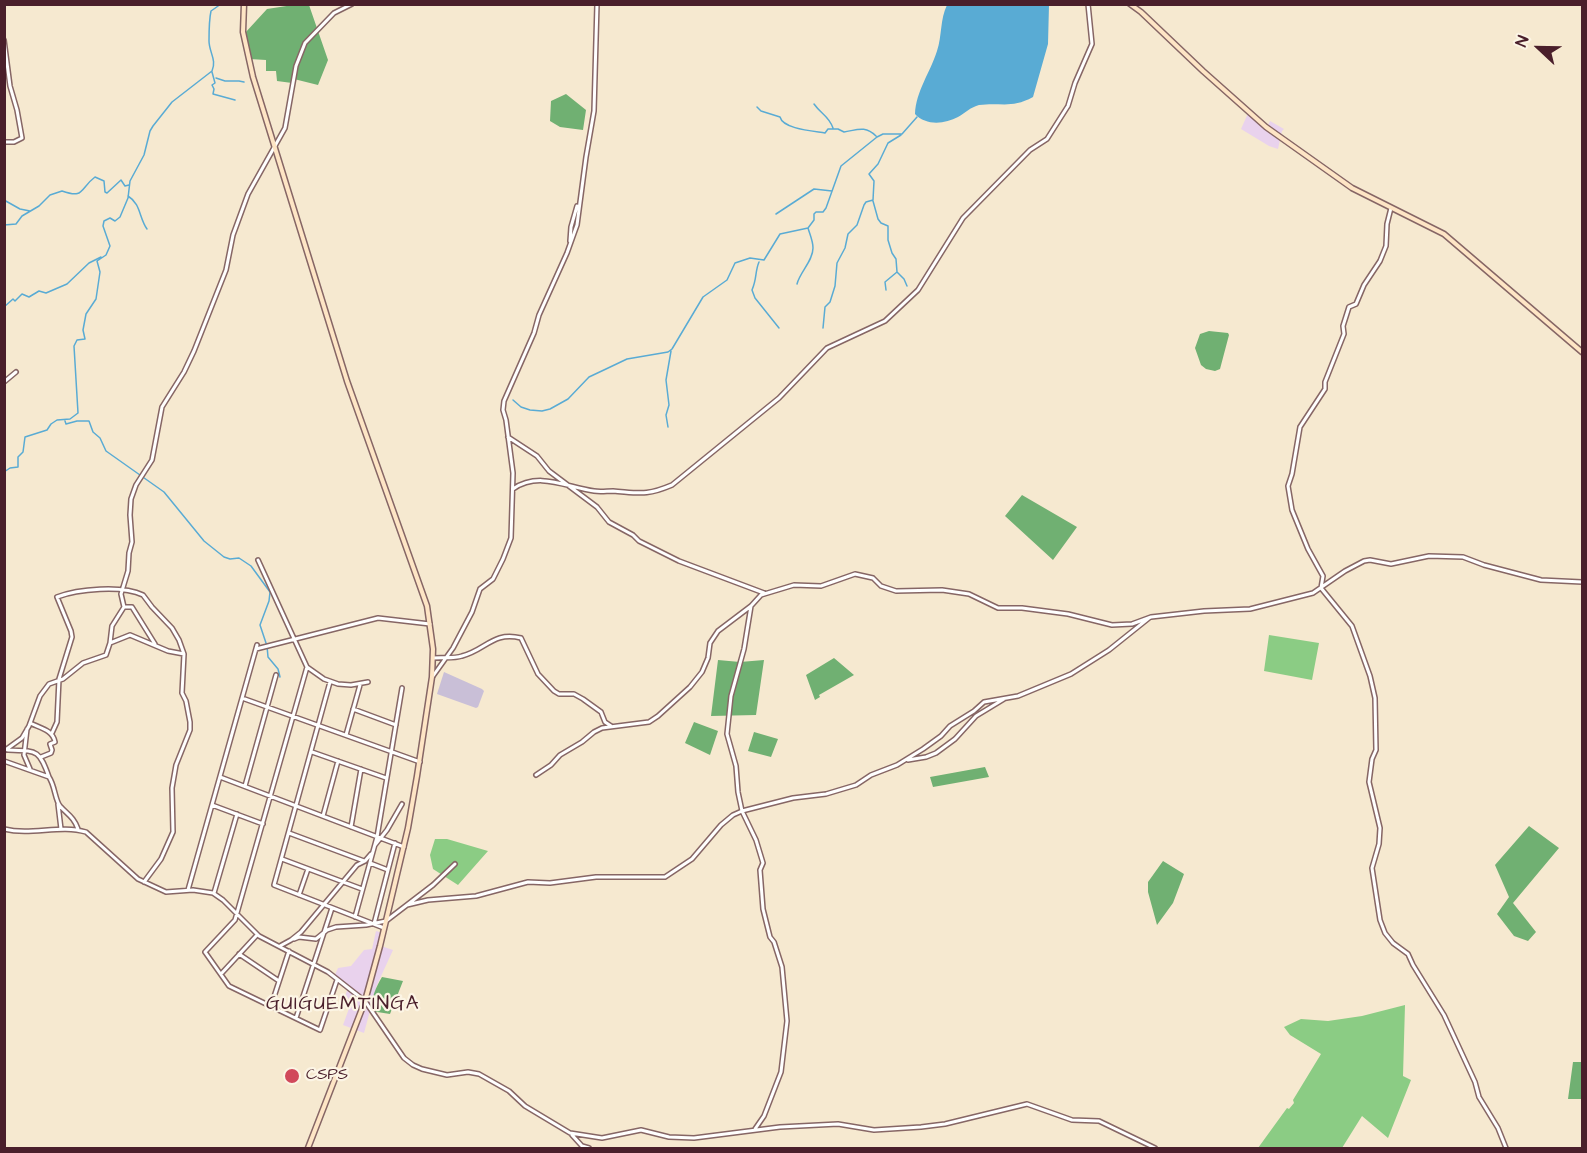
<!DOCTYPE html>
<style>
body{margin:0}
#map{position:relative;width:1587px;height:1153px;overflow:hidden;background:#f6e9d0;font-family:"Architects Daughter",sans-serif}
canvas{display:block}
.frame{position:absolute;inset:0;border:6px solid #4a1f2b;pointer-events:none}
.north{position:absolute;left:1509px;top:18px;width:60px;height:60px;-webkit-text-stroke:4px #fcf5e5;paint-order:stroke;rotate:292deg;font-size:16px;font-weight:700;line-height:24px;text-align:center;color:#4a1f2b}
.north::after{content:'';display:block;margin:auto;width:21px;height:27px;background:#4a1f2b;clip-path:polygon(50% 0,100% 100%,50% 72%,0 100%)}
</style>
<div id="map">
<canvas width="1587" height="1153"></canvas>
<div class="frame"></div>
<div class="north">N</div>
</div>
<script>
const ctx = document.querySelector('canvas').getContext('2d');
ctx.lineJoin = 'round';
function paint(path, color) {
  ctx.fillStyle = color;
  ctx.fill(path, 'evenodd');
}
function trace(path, color, width, dash) {
  ctx.strokeStyle = color;
  ctx.lineWidth = width;
  ctx.lineCap = dash ? 'butt' : 'round';
  ctx.setLineDash(dash || []);
  ctx.stroke(path);
}
function drawText(font, color, halo, rows, align = 'center') {
  ctx.font = font + ' "Architects Daughter",sans-serif';
  ctx.lineWidth = 4.5;
  ctx.setLineDash([]);
  ctx.textBaseline = 'middle';
  ctx.strokeStyle = halo;
  ctx.fillStyle = color;
  for (const [text, x, y, turn = 0] of rows) {
    ctx.save();
    ctx.translate(x, y);
    ctx.rotate((+turn || 0) * Math.PI / 180);
    ctx.textAlign = isNaN(turn) ? turn : align;
    if (halo) ctx.strokeText(text, 0, 0);
    ctx.fillText(text, 0, 0);
    ctx.restore();
  }
}
paint(new Path2D(`
 M 1249,111 L 1267,127 L 1270,121 L 1284,129 L 1282,131 L 1278,149 L 1269,146 L 1241,129 Z
 M 376,931 L 383,933 L 381,946 L 393,950 L 377,985 L 364,1033 L 343,1025 L 351,1003 L 345,996 L 348,988 L 334,977 L 338,968 L 351,966 L 364,950 L 372,949 Z`), '#e9d2ed');
paint(new Path2D(`
 M 444,672 L 482,689 L 484,691 L 478,707 L 476,708 L 437,694 Z`), '#c9bfd7');
paint(new Path2D(`
 M 1269,635 L 1319,643 L 1312,680 L 1264,671 Z
 M 435,839 L 447,839 L 488,851 L 458,885 L 433,869 L 430,855 Z
 M 1405,1005 L 1403,1076 L 1411,1080 L 1388,1138 L 1362,1116 L 1342,1148 L 1258,1148 L 1287,1108 L 1289,1109 L 1294,1103 L 1293,1100 L 1321,1054 L 1290,1035 L 1284,1027 L 1301,1019 L 1328,1021 L 1362,1016 Z`), '#8bcc84');
paint(new Path2D(`
 M 293,5 L 309,5 L 328,60 L 318,85 L 294,79 L 292,83 L 277,81 L 276,71 L 266,71 L 266,60 L 250,59 L 245,33 L 267,9 Z
 M 566,94 L 586,110 L 583,130 L 560,127 L 550,121 L 551,101 Z
 M 1209,331 L 1228,333 L 1229,335 L 1220,369 L 1215,371 L 1206,369 L 1201,365 L 1195,348 L 1200,334 Z
 M 1022,495 L 1077,527 L 1053,560 L 1005,516 Z
 M 834,658 L 854,675 L 819,695 L 820,697 L 815,700 L 806,675 Z
 M 718,660 L 740,662 L 764,660 L 756,715 L 711,716 Z
 M 694,722 L 718,731 L 710,755 L 685,743 Z
 M 754,732 L 778,739 L 771,757 L 748,751 Z
 M 985,767 L 989,777 L 933,787 L 930,777 Z
 M 1529,826 L 1559,848 L 1513,903 L 1536,932 L 1528,941 L 1514,936 L 1497,914 L 1509,897 L 1495,865 Z
 M 1163,861 L 1184,874 L 1173,903 L 1157,925 L 1148,892 L 1148,882 Z
 M 382,977 L 403,981 L 390,1014 L 371,1011 C 371,998 376,987 382,977 Z
 M 1573,1062 L 1582,1062 L 1582,1099 L 1568,1099 Z`), '#70b072');
paint(new Path2D(`
 M 947,5 L 1049,5 L 1048,44 L 1033,97 C 1011,109 1001,102 979,105 C 971,107 965,113 958,117 C 945,124 926,126 915,114 C 916,91 930,73 937,51 C 942,36 940,19 947,5 Z`), '#59abd4');
trace(new Path2D(`
 M 212,72 L 215,83 L 212,85 L 214,89 L 213,94 L 235,100
 M 216,78 L 225,81 L 239,81 L 244,82
 M 814,104 C 821,114 829,116 833,128
 M 757,107 L 761,111 L 780,117 C 783,129 813,131 825,133 L 828,129 L 838,129 L 844,132 C 857,130 865,125 876,136
 M 128,196 C 141,204 139,218 147,229
 M 4,200 L 20,209 L 30,211
 M 873,201 L 878,219 L 881,223 L 888,226 L 888,240 L 892,253 L 896,259 L 897,272 L 904,279 L 907,286
 M 776,214 L 814,189 L 832,191
 M 4,225 L 16,224 L 22,216 L 39,206 L 50,195 L 62,191 C 85,199 79,189 95,177 L 104,181 L 105,192 L 107,193 L 121,180 L 125,186 L 129,185
 M 759,262 C 755,271 757,279 752,290 L 755,298 L 779,328
 M 797,284 C 800,272 813,261 813,248 C 813,241 810,235 808,228
 M 886,290 L 885,282 L 897,272
 M 4,307 L 13,299 L 15,301 L 22,294 L 29,297 L 39,291 L 46,293 L 67,284 L 89,263 L 101,257
 M 823,328 L 825,307 L 830,302 L 835,286 L 837,263 L 845,248 L 848,234 L 857,225 L 864,205 L 866,202 L 873,200 L 874,181 L 869,174 L 878,164 L 888,143 L 901,135
 M 513,400 L 521,407 L 530,410 L 542,411 L 550,409 L 568,399 L 589,377 L 606,369 L 627,359 L 668,352 L 672,349 L 703,297 L 727,280 L 735,263 L 750,258 L 764,260 L 780,234 L 808,228 L 814,220 L 814,214 L 816,212 L 823,212 L 826,208 L 841,166 L 877,137 L 883,134 L 902,134 L 917,117
 M 65,421 L 66,424 L 77,421 L 89,421 L 93,432 L 100,438 L 106,451 L 164,492 L 204,541 L 224,557 L 230,559 L 239,558 L 251,566 L 270,592 L 269,601 L 260,625 L 267,646 L 268,657 L 278,669 L 280,677
 M 668,427 L 666,415 L 669,405 L 666,380 L 671,351
 M 4,472 L 10,468 L 18,467 L 18,457 L 23,452 L 25,437 L 47,430 L 51,424 L 57,420 L 70,419 L 78,413 L 74,346 L 77,340 L 85,339 L 83,330 L 86,314 L 96,299 L 100,272 L 97,261 L 106,255 L 110,246 L 103,226 L 104,221 L 110,218 L 115,221 L 120,217 L 128,198 L 130,181 L 144,155 L 150,131 L 153,126 L 172,102 L 212,71 C 217,60 209,52 209,41 C 209,32 209,20 211,11 L 221,4`), '#59abd4', 1.5);
const street = new Path2D(`
 M 4,40 L 10,86 L 17,110 L 22,138 L 14,142 L 4,142
 M 1391,208 L 1387,224 L 1386,246 L 1380,261 L 1364,285 L 1356,304 L 1349,307 L 1343,326 L 1344,334 L 1325,382 L 1325,389 L 1300,427 L 1292,474 L 1288,486 L 1292,510 L 1308,549 L 1323,576 L 1321,588 L 1352,626 L 1370,676 L 1375,698 L 1376,750 L 1372,759 L 1369,782 L 1380,828 L 1379,844 L 1372,868 L 1380,920 L 1385,933 L 1393,943 L 1408,954 L 1413,965 L 1444,1015 L 1475,1082 L 1479,1097 L 1498,1128 L 1506,1148
 M 570,241 L 571,227 L 577,206
 M 4,382 L 16,372
 M 508,437 L 537,456 L 549,471 L 597,507 L 609,522 L 633,535 L 639,541 L 679,561 L 764,593
 M 513,489 C 539,471 566,487 594,491 C 600,492 607,491 613,491 C 640,493 646,496 672,485 L 779,398 L 827,348 L 885,321 L 918,290 L 963,218 L 1030,150 L 1047,139 L 1068,106 L 1075,83 L 1092,44 L 1088,4
 M 258,560 L 307,667 L 324,679 L 338,684 L 351,685 L 368,682
 M 751,606 L 744,649 L 731,696 L 727,734 L 736,766 L 738,792 L 742,811 L 756,840 L 763,863 L 760,870 L 763,909 L 770,937 L 774,942 L 782,967 L 787,1021 L 781,1072 L 764,1116 L 755,1129
 M 124,607 L 132,607 L 155,644
 M 110,643 L 130,635 L 168,651 L 184,654
 M 256,649 L 378,618 L 430,624
 M 433,658 C 442,657 453,659 462,656 C 486,650 493,631 521,638 L 538,674 L 554,691 L 559,694 L 574,694 L 583,699 L 601,712 L 605,722 L 611,726
 M 307,667 L 235,920 L 205,952 L 229,986 L 320,1030 L 337,980
 M 433,676 L 453,648 L 472,612 L 480,589 L 493,579 L 503,559 L 511,538 L 513,473 L 506,420 L 503,410 L 504,401 L 534,333 L 539,315 L 567,253 L 577,225 L 586,157 L 594,111 L 597,4
 M 330,682 L 274,885 L 384,928
 M 242,698 L 420,762
 M 353,709 L 396,725
 M 30,723 C 40,728 53,730 55,742 L 50,744 L 52,750 L 51,753 L 41,757
 M 27,729 L 24,755 L 30,769
 M 52,733 L 57,722 L 59,679 L 72,637 L 71,631 L 57,597 C 78,589 122,585 143,595 L 152,607 L 172,628 L 179,640 L 184,654 L 182,693 L 186,701 L 190,722 L 190,730 L 176,765 L 172,788 L 173,832 L 161,859 L 144,882
 M 346,735 L 360,685
 M 8,750 C 37,751 39,749 49,777
 M 4,751 L 22,738 L 29,726 L 40,696 L 49,684 L 63,679 L 83,663 L 106,655 L 110,643 L 112,626 L 124,607 L 121,594 L 128,571 L 129,553 L 132,542 L 130,515 L 131,499 L 136,485 L 152,460 L 162,407 L 184,372 L 194,351 L 226,270 L 233,235 L 248,194 L 285,128 L 296,66 L 305,43 L 334,13 L 352,4
 M 312,752 L 386,778
 M 908,760 L 926,757 L 936,753 L 955,739 L 976,716 L 1004,699
 M 4,761 L 49,777 C 55,786 55,800 60,806 C 67,814 74,817 78,829
 M 536,775 L 551,765 L 560,755 L 582,742 L 594,732 L 602,728 L 649,722 L 658,716 L 690,687 L 702,672 L 708,658 L 710,643 L 718,631 L 751,606 L 761,595 L 794,585 L 821,586 L 855,574 L 873,578 L 881,586 L 896,591 L 942,590 L 969,594 L 998,608 L 1022,608 L 1068,614 L 1112,625 L 1132,624 L 1151,617 L 1204,611 L 1250,609 L 1313,593 L 1345,571 L 1364,561 L 1370,560 L 1391,564 L 1429,556 L 1463,557 L 1484,565 L 1541,580 L 1582,582
 M 220,777 L 404,847
 M 245,786 L 276,675
 M 58,804 L 61,829
 M 212,805 L 263,824
 M 323,816 L 338,761
 M 351,827 L 361,769
 M 4,829 C 32,836 60,824 86,832 L 138,879 L 166,892 L 193,890 L 213,893 L 223,900 L 259,936 L 328,972 L 365,1001 L 404,1058 L 413,1065 L 422,1069 L 447,1075 L 468,1072 L 479,1074 L 509,1091 L 525,1106 L 570,1133 L 602,1138 L 641,1130 L 669,1137 L 694,1138 L 780,1127 L 838,1124 L 874,1130 L 921,1127 L 945,1124 L 1027,1104 L 1072,1120 L 1099,1121 L 1155,1148
 M 289,833 L 364,861
 M 375,845 L 387,830 L 402,804
 M 282,859 L 362,889
 M 370,863 L 388,870
 M 188,890 L 257,645
 M 214,893 L 237,814
 M 299,895 L 308,869
 M 407,905 L 428,900 L 476,896 L 528,882 L 550,883 L 596,877 L 665,877 L 692,859 L 721,825 L 733,815 L 742,811 L 793,798 L 826,794 L 856,785 L 871,775 L 897,765 L 923,749 L 941,736 L 950,726 L 974,711 L 984,702 L 1018,696 L 1071,674 L 1109,650 L 1149,618
 M 355,917 L 377,837 L 402,688
 M 374,924 L 395,843
 M 294,939 L 299,937 L 316,939 L 327,930 L 336,927 L 366,925 L 386,921 L 433,885 L 455,864
 M 280,946 L 291,940 L 301,932 L 357,865 L 365,861 L 371,854
 M 239,954 L 279,981
 M 221,974 L 257,935
 M 271,1006 L 289,951
 M 296,1018 L 332,908
 M 572,1135 L 582,1146 L 589,1148`);
const secondary = new Path2D(`
 M 244,4 L 243,32 L 253,77 L 347,381 L 427,606 L 433,649 L 432,677 L 417,776 L 408,828 L 380,946 L 365,1001 L 308,1148
 M 1130,4 L 1141,12 L 1203,71 L 1266,127 L 1352,188 L 1444,234 L 1582,352`);
trace(street, '#866665', 6);
trace(secondary, '#866665', 7);
trace(street, '#fff', 3);
trace(secondary, '#fee5c5', 4);
for (const [x, y, r, color] of [
 [292,1076,8,"#d1495b"]
]) {
  const dot = new Path2D();
  dot.arc(x, y, r, 0, 2 * Math.PI);
  ctx.fillStyle = color;
  ctx.fill(dot);
  trace(dot, '#fcf5e5', 2);
}
drawText('16px', '#4a1f2b', '#fcf5e5', [
 ["CSPS",306,1076]
], 'left');
ctx.letterSpacing = '1.5px';
drawText('20px', '#4a1f2b', '#fcf5e5', [
 ["GUIGUEMTINGA",343,1005]
]);
ctx.letterSpacing = '0px';
</script>
